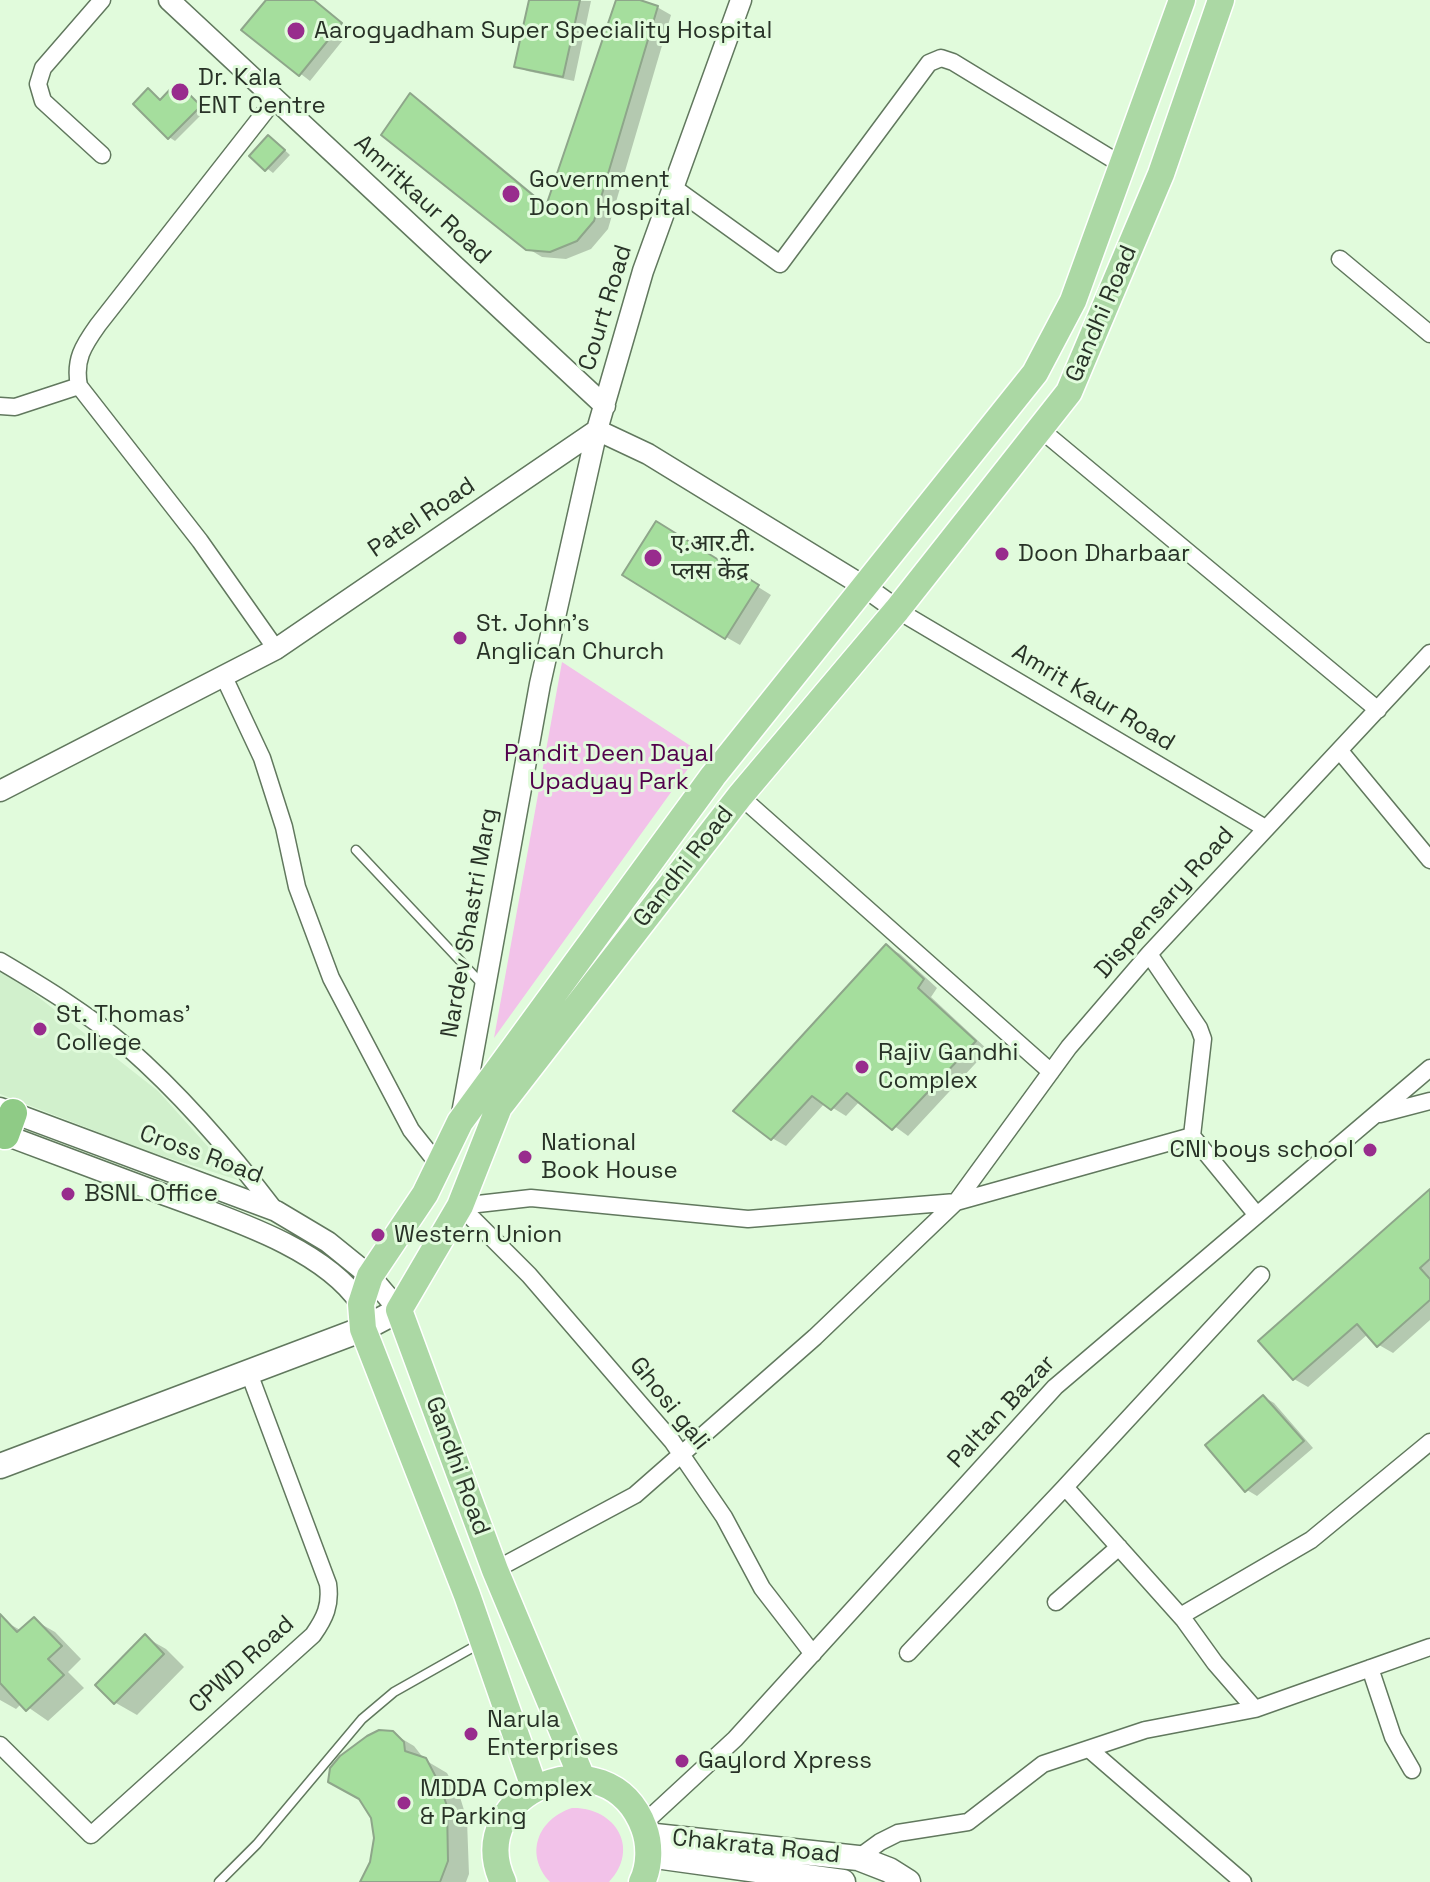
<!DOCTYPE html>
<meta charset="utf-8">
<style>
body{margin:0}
canvas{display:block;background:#e1fbdc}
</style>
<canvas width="1430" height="1882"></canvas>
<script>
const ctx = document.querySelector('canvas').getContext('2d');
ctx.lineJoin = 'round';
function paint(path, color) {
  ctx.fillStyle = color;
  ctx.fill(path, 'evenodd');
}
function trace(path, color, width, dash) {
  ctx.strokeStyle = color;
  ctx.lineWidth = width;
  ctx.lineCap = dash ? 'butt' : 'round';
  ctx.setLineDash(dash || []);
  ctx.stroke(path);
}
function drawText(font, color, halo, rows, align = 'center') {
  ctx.font = font + ' "Space Grotesk","Noto Sans Devanagari",sans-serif';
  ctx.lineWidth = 6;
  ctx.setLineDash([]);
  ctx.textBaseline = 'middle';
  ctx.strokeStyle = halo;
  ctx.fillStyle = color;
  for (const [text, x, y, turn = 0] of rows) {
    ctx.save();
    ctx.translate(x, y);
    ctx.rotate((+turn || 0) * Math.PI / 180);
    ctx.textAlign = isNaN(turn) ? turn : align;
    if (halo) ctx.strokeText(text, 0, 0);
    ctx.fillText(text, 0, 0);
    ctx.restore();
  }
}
paint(new Path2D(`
 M 0,967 L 158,1091 L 238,1180 L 147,1151 L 0,1094 Z`), '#d1f0cc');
paint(new Path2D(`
 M 562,662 L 700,752 L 494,1038 Z
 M 572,1808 C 615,1807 641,1848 609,1882 L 550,1882 C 524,1854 538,1819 572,1808 Z`), '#f2c2e9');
paint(new Path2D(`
 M 268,0 L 314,0 L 351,30 L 310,81 L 244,30 Z
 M 531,0 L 591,1 L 574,81 L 527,71 L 517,66 Z
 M 619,0 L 633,0 L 657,7 L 671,15 L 608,229 L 591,249 L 566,259 L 542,257 L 527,248 L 411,96 L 425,104 L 548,206 Z
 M 178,85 L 206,110 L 175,141 L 169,137 L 149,91 L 162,101 Z
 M 275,141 L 290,155 L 273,173 L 251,156 Z
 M 670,532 L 771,595 L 740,645 L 726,637 Z
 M 886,946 L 900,954 L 937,988 L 931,997 L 988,1050 L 908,1136 L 860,1101 L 846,1116 L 825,1103 L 786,1146 L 772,1138 Z
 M 1430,1192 L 1430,1320 L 1393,1353 L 1379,1345 L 1368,1334 L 1308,1387 L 1294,1379 Z
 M 1264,1397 L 1274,1403 L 1313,1448 L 1257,1496 L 1247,1490 Z
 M 34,1620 L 55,1632 L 81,1659 L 68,1672 L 84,1688 L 48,1721 L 22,1703 L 16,1709 L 0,1700 L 0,1625 L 4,1621 L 22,1631 Z
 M 145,1637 L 166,1649 L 184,1667 L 137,1715 L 116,1703 L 98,1685 Z
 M 392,1733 L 414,1746 L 425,1760 L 447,1773 L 460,1797 L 467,1820 L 469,1874 L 466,1882 L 362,1882 L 372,1862 Z`), '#0003');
const building = new Path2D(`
 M 266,0 L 314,0 L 342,23 L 299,76 L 241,30 Z
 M 529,0 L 580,0 L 563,77 L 514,67 Z
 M 616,0 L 640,0 L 658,6 L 594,221 L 577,241 L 550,252 L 526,250 L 381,135 L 410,93 L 546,206 Z
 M 177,82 L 201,106 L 168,139 L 133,104 L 148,88 L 160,100 Z
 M 268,135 L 285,150 L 265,171 L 249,156 Z
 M 656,521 L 759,585 L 725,639 L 622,575 Z
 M 886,944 L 924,979 L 918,988 L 976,1041 L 892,1130 L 847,1093 L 831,1110 L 812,1096 L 771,1140 L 733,1111 Z
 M 1430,1189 L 1430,1259 L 1420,1268 L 1430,1279 L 1430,1300 L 1377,1347 L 1357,1324 L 1293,1380 L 1258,1341 Z
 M 1263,1395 L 1304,1441 L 1245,1492 L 1205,1445 Z
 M 0,1614 L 17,1632 L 34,1617 L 62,1646 L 48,1659 L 64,1675 L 26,1711 L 0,1683 Z
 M 145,1634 L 164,1654 L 114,1704 L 95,1685 Z
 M 379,1730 L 393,1731 L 404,1742 L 405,1751 L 426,1758 L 439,1783 L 447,1806 L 448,1861 L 440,1882 L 360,1882 L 370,1862 L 374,1838 L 371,1818 L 359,1799 L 328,1782 L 330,1768 L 340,1756 L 367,1736 Z`);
paint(building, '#a5de9d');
trace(building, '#8ea68a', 2);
const service = new Path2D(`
 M 356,850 L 482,984
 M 219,1882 L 257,1844 L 362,1719 L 394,1692 L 479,1644`);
const minor = new Path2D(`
 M 102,0 L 43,68 L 38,84 L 43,101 L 102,155
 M 275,99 L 98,325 C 83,346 74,360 79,386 L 200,541 L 276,649
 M 673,187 L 780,264 L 929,63 L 941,58 L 953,62 L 1122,165
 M 1340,259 L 1430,334
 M 0,406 L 15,407 L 79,386
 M 1040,429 L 1378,710
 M 897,610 L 1265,828
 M 223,675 L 262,758 L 284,827 L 297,887 L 331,978 L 411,1130 L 438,1164
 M 1340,751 L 1430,860
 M 740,796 L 1051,1072
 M 1149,954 L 1199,1028 L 1203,1039 L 1192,1136
 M 0,961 C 44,987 88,1014 127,1047 C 183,1096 231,1152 276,1211
 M 1380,1114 L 1430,1101
 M 460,1206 L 531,1198 L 748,1219 L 956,1202 L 1192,1136 L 1256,1214
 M 460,1206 L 529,1275 L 672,1441 L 724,1517 L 762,1588 L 813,1654
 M 495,1570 L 635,1495 L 815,1337 L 956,1202 L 1069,1047 L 1149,954 L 1430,653
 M 1056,1602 L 1119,1547
 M 1184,1620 L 1065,1487 L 1261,1275
 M 908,1653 L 1065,1487
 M 1370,1668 L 1393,1737 L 1412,1770
 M 1255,1709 L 1215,1663 L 1184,1620 L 1184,1614 L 1311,1540 L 1430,1442
 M 0,1745 L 91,1835 L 313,1635 C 325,1618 331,1605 328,1584 L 249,1373
 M 1089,1749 L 1243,1882
 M 643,1824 L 735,1739 L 1055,1387 L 1430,1068
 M 858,1858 L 880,1842 L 898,1833 L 968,1822 L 1043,1764 L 1145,1730 L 1255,1709 L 1430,1647`);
const tertiary = new Path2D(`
 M 169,0 L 605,406
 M 0,791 L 276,649 L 597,430 L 648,454 L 865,587 L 897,610
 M 0,1108 L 276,1211 L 328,1242 L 370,1276 L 399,1310
 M 461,1119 L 540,684 L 597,430 L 643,271 L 741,0
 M 0,1133 C 53,1153 107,1173 160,1193 C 223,1217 322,1246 361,1304`);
const secondary = new Path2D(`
 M 0,1466 L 363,1329 L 399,1310
 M 646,1835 L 858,1858 L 889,1870 L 908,1882
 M 648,1855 L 843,1882`);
const primary = new Path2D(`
 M 582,1778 L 495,1570 L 399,1310 L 460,1206 L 499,1107 L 740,796 L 897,610 L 1069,392 L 1161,174 L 1221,0
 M 534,1787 L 467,1595 L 363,1329 L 361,1304 L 370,1276 L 425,1194 L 460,1122 L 713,776 L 1035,373 L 1073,301 L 1182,0
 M 503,1882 C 461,1792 608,1731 644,1828 C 650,1844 650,1866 642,1882`);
const trunk = new Path2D(`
 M 5,1135 L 13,1113`);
trace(service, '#61785e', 11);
trace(minor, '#61785e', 19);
trace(tertiary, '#61785e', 23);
trace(secondary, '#61785e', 27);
trace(primary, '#fff', 29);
trace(trunk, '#fff', 31);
trace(service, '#fff', 8);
trace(minor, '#fff', 16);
trace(tertiary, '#fff', 20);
trace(secondary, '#fff', 24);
trace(primary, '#abd8a4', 26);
trace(trunk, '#8fcb86', 28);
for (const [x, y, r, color] of [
 [296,31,10,"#982c8d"],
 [180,92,10,"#982c8d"],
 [511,194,10,"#982c8d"],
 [1002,554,8,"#982c8d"],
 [653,558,10,"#982c8d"],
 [460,638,8,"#982c8d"],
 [40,1029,8,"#982c8d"],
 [862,1067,8,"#982c8d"],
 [1370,1150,8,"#982c8d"],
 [525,1157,8,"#982c8d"],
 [68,1194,8,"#982c8d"],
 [378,1235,8,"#982c8d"],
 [471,1734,8,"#982c8d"],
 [682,1761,8,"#982c8d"],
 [404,1803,8,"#982c8d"]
]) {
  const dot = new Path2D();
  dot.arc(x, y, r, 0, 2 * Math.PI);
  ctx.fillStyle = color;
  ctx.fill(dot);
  trace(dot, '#e1fbdc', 3);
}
drawText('24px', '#283227', '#e1fbdc', [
 ["Aarogyadham Super Speciality Hospital",314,31],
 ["Dr. Kala",198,78],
 ["ENT Centre",198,106],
 ["Government",529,180],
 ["Doon Hospital",529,208],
 ["ए.आर.टी.",671,544],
 ["प्लस केंद्र",671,572],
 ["Doon Dharbaar",1018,554],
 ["St. John's",476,624],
 ["Anglican Church",476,652],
 ["St. Thomas'",56,1015],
 ["College",56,1043],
 ["Rajiv Gandhi",878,1053],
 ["Complex",878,1081],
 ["National",541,1143],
 ["Book House",541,1171],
 ["CNI boys school",1354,1150,"right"],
 ["BSNL Office",84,1194],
 ["Western Union",394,1235],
 ["Narula",487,1720],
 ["Enterprises",487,1748],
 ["Gaylord Xpress",698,1761],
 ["MDDA Complex",420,1789],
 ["& Parking",420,1817]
], 'left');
drawText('24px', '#283227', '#e1fbdc', [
 ["Amritkaur Road",422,200,43],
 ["Court Road",606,308,-73],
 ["Gandhi Road",1102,314,-67],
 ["Patel Road",422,518,-34],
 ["Amrit Kaur Road",1093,698,31],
 ["Gandhi Road",684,867,-52],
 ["Dispensary Road",1165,903,-48],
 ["Nardev Shastri Marg",470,923,-80],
 ["Cross Road",201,1155,20],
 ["Ghosi gali",669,1404,51],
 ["Paltan Bazar",1002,1412,-47],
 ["Gandhi Road",457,1466,70],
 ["CPWD Road",242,1665,-42],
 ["Chakrata Road",756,1847,6]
]);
drawText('24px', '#52014c', '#e1fbdc', [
 ["Pandit Deen Dayal",609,754],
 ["Upadyay Park",609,782]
]);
</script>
